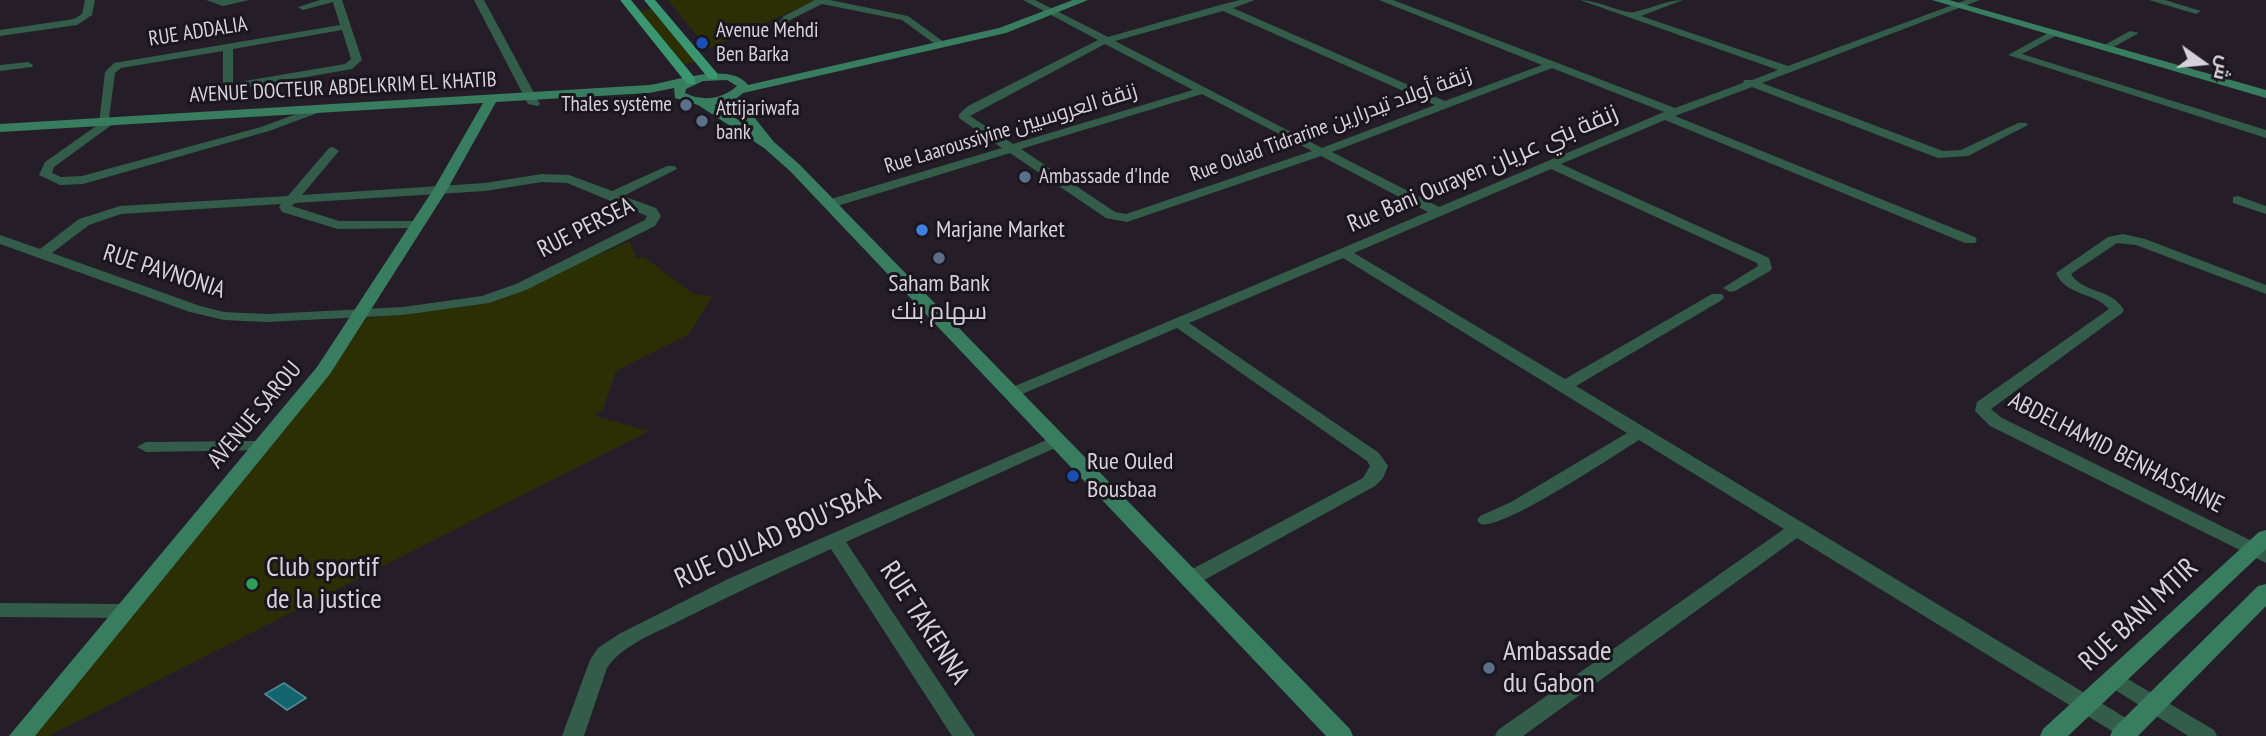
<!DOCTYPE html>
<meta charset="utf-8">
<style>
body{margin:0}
#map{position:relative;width:2266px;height:736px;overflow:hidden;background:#251e28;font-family:"PT Sans Narrow",Cairo,sans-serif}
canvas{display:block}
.north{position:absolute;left:2168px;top:28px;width:70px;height:70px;-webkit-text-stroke:5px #1b151e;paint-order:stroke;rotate:105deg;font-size:19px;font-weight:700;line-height:28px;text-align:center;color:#d6d2d9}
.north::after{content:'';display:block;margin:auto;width:24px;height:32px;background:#d6d2d9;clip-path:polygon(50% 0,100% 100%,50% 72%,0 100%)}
</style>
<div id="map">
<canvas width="2266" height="736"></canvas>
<div class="north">ش</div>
</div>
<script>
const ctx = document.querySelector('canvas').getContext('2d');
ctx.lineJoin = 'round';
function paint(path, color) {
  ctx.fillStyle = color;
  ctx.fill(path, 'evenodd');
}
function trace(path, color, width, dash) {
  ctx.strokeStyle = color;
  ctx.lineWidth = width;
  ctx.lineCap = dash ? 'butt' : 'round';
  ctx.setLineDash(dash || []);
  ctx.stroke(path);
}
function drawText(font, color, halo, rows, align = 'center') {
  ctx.font = font + ' "PT Sans Narrow",Cairo,sans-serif';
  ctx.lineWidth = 6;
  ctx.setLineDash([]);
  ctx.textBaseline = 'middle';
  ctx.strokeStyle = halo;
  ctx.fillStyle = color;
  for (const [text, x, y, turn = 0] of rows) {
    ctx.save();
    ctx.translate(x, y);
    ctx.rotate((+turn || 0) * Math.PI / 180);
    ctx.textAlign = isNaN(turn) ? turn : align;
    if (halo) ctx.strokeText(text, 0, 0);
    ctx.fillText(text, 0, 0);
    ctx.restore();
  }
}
paint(new Path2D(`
 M 668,0 L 816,0 L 708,49 Z
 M 651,9 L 695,62 L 684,64 L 640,11 Z
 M 630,241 L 636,259 L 644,257 L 692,293 L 712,297 L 689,334 L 616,371 L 603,409 L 595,416 L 649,431 L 48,736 L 33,736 L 366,318 L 482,304 Z`), '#2c2e03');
const water = new Path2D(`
 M 284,683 L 306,698 L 287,710 L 265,694 Z`);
paint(water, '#12656f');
trace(water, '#4d868f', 2);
paint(new Path2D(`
 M 85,0 L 95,0 L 92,15 L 77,25 L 0,36 L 0,30 L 74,19 L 82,14 Z
 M 206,0 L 249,0 L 223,6 Z
 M 320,0 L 342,0 L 362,60 L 352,69 L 232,90 L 223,85 L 223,51 L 121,68 L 115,73 L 109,118 L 117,121 L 54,167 L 52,173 L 61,177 L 82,176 L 261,127 L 315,107 L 323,107 L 323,111 L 269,131 L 83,184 L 60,185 L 39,175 L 45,162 L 99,124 L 105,72 L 114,63 L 340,25 L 333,2 L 303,10 L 298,7 ZM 342,30 L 351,59 L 345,64 L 233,83 L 233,49 Z
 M 474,0 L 484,0 L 540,104 L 538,106 L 528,104 Z
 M 815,0 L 830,0 L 908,16 L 948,45 L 939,47 L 902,20 L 822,4 L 790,20 L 783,30 L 775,30 L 774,28 L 784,16 Z
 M 1023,0 L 1035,0 L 1108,37 L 1220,5 L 1240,0 L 1255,0 L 1233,8 L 1445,101 L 1542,65 L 1379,0 L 1393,0 L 1675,108 L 1743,83 L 1744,80 L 1752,80 L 1778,70 L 1580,0 C 1597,0 1623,14 1634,12 C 1651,9 1665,0 1683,0 L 1641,16 L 1788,66 L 1966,0 L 1980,0 L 1762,83 L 1943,151 L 1961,150 L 2018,123 L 2026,123 L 2028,125 L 1968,156 L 1938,158 L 1752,87 L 1675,116 L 1975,237 L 1977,240 L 1975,243 L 1965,243 L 1665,120 L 1561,164 L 1769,258 L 1772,268 L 1770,271 L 1735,291 L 1730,292 L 1723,288 L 1758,266 L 1757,263 L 1551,169 L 1354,253 L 1565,379 L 1712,294 L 1722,294 L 1724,297 L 1722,300 L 1576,386 L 2136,724 L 2139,730 L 2136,736 L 2120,736 L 1797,538 L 1523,736 L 1495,736 L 1498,730 L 1784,529 L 1639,440 C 1613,456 1502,531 1480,524 L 1477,520 L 1480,516 L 1511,502 L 1627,433 L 1343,258 L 1189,323 L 1379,453 L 1388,466 L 1383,478 L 1375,486 L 1197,584 L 1190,586 L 1183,584 L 1180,579 L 1183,574 L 1363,478 L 1370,466 L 1367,461 L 1177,328 L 1020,395 L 1014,397 L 1006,392 L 1008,389 L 1428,212 L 1321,156 L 1127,222 L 1106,218 L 1010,153 L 834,207 L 824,207 L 824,201 L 1002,148 L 959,118 L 959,114 L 968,106 L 1098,40 ZM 1223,11 L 1435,105 L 1322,148 L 1115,41 ZM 1105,44 L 1193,90 L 1013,144 L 970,116 ZM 1552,68 L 1664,112 L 1439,207 L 1332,152 ZM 1202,94 L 1312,151 L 1126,214 L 1115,212 L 1021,149 Z
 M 2149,0 L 2165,0 L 2201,11 L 2196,14 Z
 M 2130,31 L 2139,33 L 2108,50 L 2099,48 Z
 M 2050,32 L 2059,34 L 2022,54 L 2266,130 L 2266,138 L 2008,55 Z
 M 28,62 L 33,65 L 32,67 L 0,71 L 0,65 Z
 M 333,147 L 339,151 L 302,195 L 485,183 L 542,174 L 569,175 L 612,191 L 667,166 L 675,166 L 677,169 L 623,196 L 656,208 L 661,216 L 655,226 L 526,290 L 489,303 L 403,315 L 267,322 L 224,320 L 190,312 L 0,244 L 0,235 L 40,249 L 79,219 L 120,206 L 288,196 L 329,148 ZM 542,182 L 567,183 L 647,216 L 645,220 L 516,284 L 482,296 L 403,307 L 267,314 L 224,312 L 200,306 L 52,253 L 89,225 L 121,214 L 281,204 L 279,207 L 282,212 L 338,229 L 418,228 L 425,224 L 423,221 L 339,221 L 292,206 L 295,203 L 485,191 Z
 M 2238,196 L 2266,206 L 2266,214 L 2233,203 L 2233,197 Z
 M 2123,234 L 2145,239 L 2266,285 L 2266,294 L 2136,245 L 2117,243 L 2071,274 C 2083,294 2110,287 2124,310 L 2122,313 L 1991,409 L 2002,418 L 2266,548 L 2266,563 L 1990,426 L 1975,411 L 1977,402 L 2109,309 C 2093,291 2067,297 2056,273 L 2108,237 Z
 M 1058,435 L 1066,440 L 1064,444 L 846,542 L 975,736 L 952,736 L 831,549 C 780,572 729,596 679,621 C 654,634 622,645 607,668 L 584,736 L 562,736 L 590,660 L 598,648 L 619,634 L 728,579 Z
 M 259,441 L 268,446 L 265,450 L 146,452 L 137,447 L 146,442 Z
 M 0,603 L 124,604 L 131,606 L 134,611 L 131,616 L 124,618 L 0,617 Z
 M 2116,672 L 2214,730 L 2217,736 L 2188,736 L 2109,686 L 2105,680 L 2109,674 Z`), '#335c4a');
paint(new Path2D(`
 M 1073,0 L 1088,0 L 1006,33 L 743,93 L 738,97 L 774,142 L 800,165 L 1350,729 L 1353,736 L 1326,736 L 790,171 L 764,148 L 698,105 L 675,98 L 674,88 L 649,93 L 496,102 L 447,190 L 330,374 L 35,736 L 9,736 L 317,367 L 433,190 L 483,103 L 0,132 L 0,124 L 649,85 C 675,81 731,61 748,85 L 999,28 ZM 727,80 L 737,86 C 723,99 702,102 685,93 L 686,89 L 703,81 ZM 729,101 L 750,127 L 714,105 Z
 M 1932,0 L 1949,0 L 2266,90 L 2266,98 Z
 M 2266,530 L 2266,549 L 2068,736 L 2040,736 L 2043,729 L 2259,532 Z
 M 2266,584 L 2266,606 L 2138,736 L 2110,736 L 2113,729 L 2258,586 Z`), '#387d60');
paint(new Path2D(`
 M 620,0 L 631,0 L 695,78 L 695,84 L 687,84 Z
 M 644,0 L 655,0 L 717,73 L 717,79 L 709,79 Z`), '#399671');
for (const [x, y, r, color] of [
 [702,43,7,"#1a4fb4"],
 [686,105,7,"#5c6f8a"],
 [702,121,7,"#5c6f8a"],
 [1025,177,7,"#5c6f8a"],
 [922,230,7,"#3f7fe0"],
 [939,258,7,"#5c6f8a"],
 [1073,476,7,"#1a4fb4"],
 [252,584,7,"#2e9e5b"],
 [1489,668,7,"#5c6f8a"]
]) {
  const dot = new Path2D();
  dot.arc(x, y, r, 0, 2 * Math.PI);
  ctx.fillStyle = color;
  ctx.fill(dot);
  trace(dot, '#1b151e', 2.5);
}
drawText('21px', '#d6d2d9', '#1b151e', [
 ["Avenue Mehdi",716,31],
 ["Ben Barka",716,55],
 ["Thales système",672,105,"right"],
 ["Attijariwafa",716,109],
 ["bank",716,133],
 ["Ambassade d'Inde",1039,177]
], 'left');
drawText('21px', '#d6d2d9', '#1b151e', [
 ["RUE ADDALIA",198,32,-9],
 ["AVENUE DOCTEUR ABDELKRIM EL KHATIB",343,88,-3],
 ["Rue Oulad Tidrarine زنقة أولاد تيدرارين",1331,125,-20],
 ["Rue Laaroussiyine زنقة العروسيين",1011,129,-17]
]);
drawText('24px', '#d6d2d9', '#1b151e', [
 ["Rue Bani Ourayen زنقة بني عريان",1483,169,-23],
 ["RUE PERSEA",586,228,-27],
 ["RUE PAVNONIA",164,272,18],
 ["AVENUE SAROU",255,415,-50],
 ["ABDELHAMID BENHASSAINE",2116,453,27]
]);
drawText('24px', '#d6d2d9', '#1b151e', [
 ["Marjane Market",936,230],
 ["Saham Bank",939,284,"center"],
 ["سهام بنك",939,312,"center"],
 ["Rue Ouled",1087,462],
 ["Bousbaa",1087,490]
], 'left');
drawText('28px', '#d6d2d9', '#1b151e', [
 ["RUE OULAD BOU'SBAÂ",778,536,-24],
 ["RUE BANI MTIR",2139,615,-43],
 ["RUE TAKENNA",924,623,57]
]);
drawText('28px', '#d6d2d9', '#1b151e', [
 ["Club sportif",266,568],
 ["de la justice",266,600],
 ["Ambassade",1503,652],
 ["du Gabon",1503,684]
], 'left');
</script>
